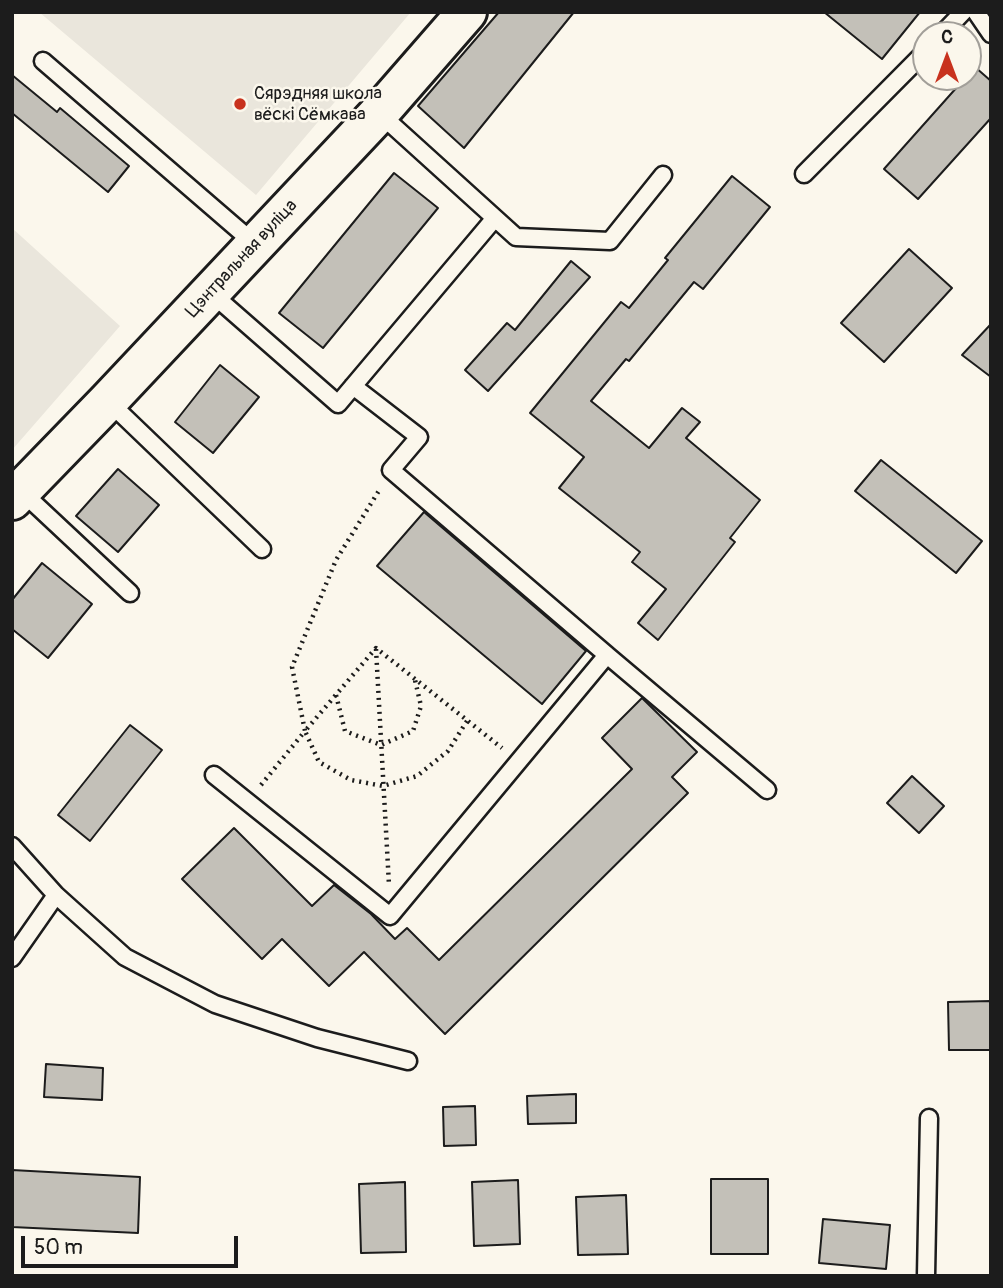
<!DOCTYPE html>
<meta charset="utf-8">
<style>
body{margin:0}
#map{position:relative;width:1003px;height:1288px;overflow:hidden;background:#fbf7ec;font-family:Pangolin,sans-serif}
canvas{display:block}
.frame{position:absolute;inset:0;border:14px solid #1c1c1c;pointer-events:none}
.north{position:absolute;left:912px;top:21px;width:70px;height:70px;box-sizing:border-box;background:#fbf7ec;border:2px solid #a29f99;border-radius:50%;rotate:0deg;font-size:19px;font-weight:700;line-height:28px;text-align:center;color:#1c1c1c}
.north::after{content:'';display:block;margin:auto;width:24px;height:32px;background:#c8321e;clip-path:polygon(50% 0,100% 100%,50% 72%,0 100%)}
.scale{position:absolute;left:21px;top:1236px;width:217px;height:32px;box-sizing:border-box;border:4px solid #1c1c1c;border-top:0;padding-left:9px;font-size:21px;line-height:24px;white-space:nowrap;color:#1c1c1c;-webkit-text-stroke:5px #fbf7ec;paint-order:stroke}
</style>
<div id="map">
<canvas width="1003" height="1288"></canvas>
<div class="frame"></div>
<div class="north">С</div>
<div class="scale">50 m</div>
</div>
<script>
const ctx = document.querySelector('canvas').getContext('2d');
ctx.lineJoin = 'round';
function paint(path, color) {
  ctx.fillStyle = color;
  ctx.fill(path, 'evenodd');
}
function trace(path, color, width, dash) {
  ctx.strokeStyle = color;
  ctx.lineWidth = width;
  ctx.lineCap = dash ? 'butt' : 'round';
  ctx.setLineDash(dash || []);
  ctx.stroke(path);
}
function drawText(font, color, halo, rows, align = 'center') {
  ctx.font = font + ' Pangolin,sans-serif';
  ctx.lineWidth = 5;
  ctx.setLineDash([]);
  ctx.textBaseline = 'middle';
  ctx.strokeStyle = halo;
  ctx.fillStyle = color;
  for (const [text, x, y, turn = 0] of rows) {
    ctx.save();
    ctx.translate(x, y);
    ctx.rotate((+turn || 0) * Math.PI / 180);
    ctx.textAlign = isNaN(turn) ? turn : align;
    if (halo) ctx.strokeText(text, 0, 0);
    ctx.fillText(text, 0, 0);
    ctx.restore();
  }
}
paint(new Path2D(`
 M 39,12 L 411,12 L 256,195 Z
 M 12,228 L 120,326 L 12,450 Z`), '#eae6dc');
const building = new Path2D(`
 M 499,12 L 574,12 L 464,148 L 418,106 Z
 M 824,12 L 920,12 L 882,59 Z
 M 975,67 L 991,81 L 991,118 L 918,199 L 884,169 L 966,77 L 968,77 Z
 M 12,75 L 57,112 L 60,108 L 129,166 L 108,192 L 12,113 Z
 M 394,173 L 438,208 L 323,348 L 279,313 Z
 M 732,176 L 770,207 L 703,289 L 694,282 L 629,361 L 626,359 L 591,401 L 649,448 L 682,408 L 700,422 L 686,438 L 760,500 L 730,538 L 735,542 L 658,640 L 638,623 L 666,589 L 632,562 L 640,552 L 559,488 L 584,457 L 530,413 L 621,302 L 629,308 L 668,260 L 665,258 Z
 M 909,249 L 952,288 L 884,362 L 841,323 Z
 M 571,261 L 590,277 L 488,391 L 465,370 L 507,323 L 515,330 Z
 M 991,324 L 991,377 L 962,355 Z
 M 220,365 L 259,397 L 213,453 L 175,422 Z
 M 881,460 L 982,541 L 956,573 L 855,491 Z
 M 118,469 L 159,505 L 118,552 L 76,516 Z
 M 424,512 L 586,651 L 542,704 L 377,566 Z
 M 42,563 L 92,604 L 48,658 L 12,629 L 12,600 Z
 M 642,698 L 697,752 L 672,777 L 688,793 L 445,1034 L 364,952 L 329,986 L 282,939 L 262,959 L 182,879 L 234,828 L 312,906 L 334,885 L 371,914 L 395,939 L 407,928 L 439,960 L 632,769 L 602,738 Z
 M 130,725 L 162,750 L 90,841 L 58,815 Z
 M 912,776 L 944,806 L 919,833 L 887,803 Z
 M 991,1001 L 991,1050 L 949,1050 L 948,1002 Z
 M 46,1064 L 103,1068 L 102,1100 L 44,1097 Z
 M 576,1094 L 576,1123 L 528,1124 L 527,1096 Z
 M 475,1106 L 476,1145 L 444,1146 L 443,1107 Z
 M 12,1170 L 140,1177 L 138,1233 L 12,1227 Z
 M 711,1179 L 768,1179 L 768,1254 L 711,1254 Z
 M 518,1180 L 520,1244 L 474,1246 L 472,1182 Z
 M 405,1182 L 406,1252 L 361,1253 L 359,1184 Z
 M 626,1195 L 628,1254 L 578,1255 L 576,1197 Z
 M 823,1219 L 890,1225 L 886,1269 L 819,1263 Z`);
paint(building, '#c3c0b8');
trace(building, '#1c1c1c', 2);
const lane = new Path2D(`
 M 976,12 L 991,34
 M 941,35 L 963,12
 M 43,61 L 255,244
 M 379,113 L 516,237 L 610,241 L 663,175
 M 804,174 L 926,51
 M 210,292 L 338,404 L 495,218
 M 108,401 L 262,549
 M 21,491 L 130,593
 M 607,655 L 767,790
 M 214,775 L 390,916 L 607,655 L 391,470 L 419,437 L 353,386
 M 12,846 L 56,895 L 125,957 L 215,1004 L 317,1038 L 408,1061
 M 12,958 L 56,895
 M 926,1276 L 929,1118`);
const secondary = new Path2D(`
 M 12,500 L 108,401 L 379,113 L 467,12`);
trace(lane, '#1c1c1c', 21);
trace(secondary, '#1c1c1c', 44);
trace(new Path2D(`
 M 376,649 L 389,885
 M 336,695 L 345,731 L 381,745 L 413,731 L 421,706 L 415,680
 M 467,721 L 448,751 L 417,776 L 383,786 L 351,780 L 319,762 L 305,731 L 376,648 L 502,748
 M 261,785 L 305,731 L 292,667 L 336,560 L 380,489`), '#1c1c1c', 4.5, [2, 5]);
trace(lane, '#fbf7ec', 16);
trace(secondary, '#fbf7ec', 38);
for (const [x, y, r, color] of [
 [240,104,7,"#c8321e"]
]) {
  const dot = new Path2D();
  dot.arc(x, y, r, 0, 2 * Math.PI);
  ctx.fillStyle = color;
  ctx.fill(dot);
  trace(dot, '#fbf7ec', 2.5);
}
drawText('18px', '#1c1c1c', '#fbf7ec', [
 ["Сярэдняя школа",254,94],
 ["вёскі Сёмкава",254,115]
], 'left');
drawText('18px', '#1c1c1c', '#fbf7ec', [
 ["Цэнтральная вуліца",242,259,-47]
]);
</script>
